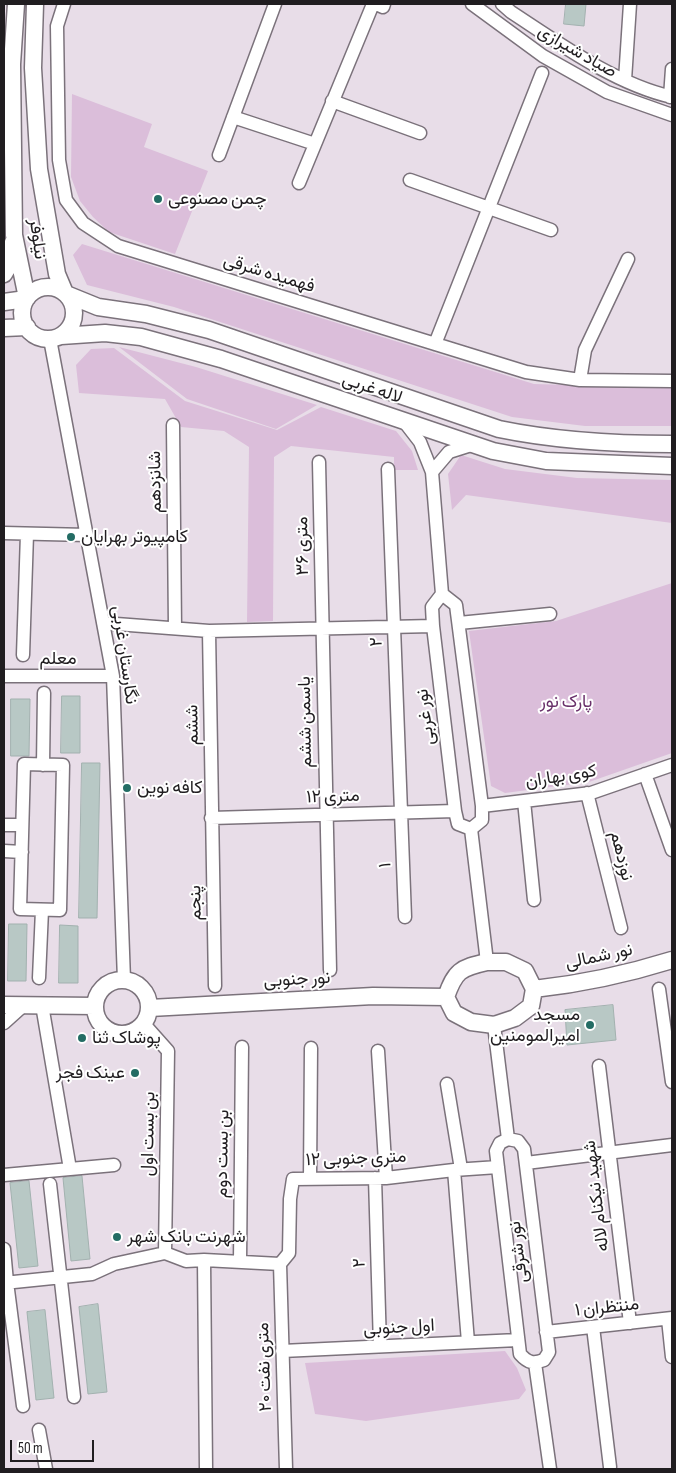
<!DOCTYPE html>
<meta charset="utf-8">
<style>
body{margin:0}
#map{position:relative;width:676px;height:1473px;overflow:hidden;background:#e8dde8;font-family:"Sofia Sans Condensed",sans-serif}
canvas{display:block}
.frame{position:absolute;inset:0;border:5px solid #201d20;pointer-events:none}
.scale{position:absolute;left:10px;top:1440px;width:84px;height:22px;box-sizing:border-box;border:2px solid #201d20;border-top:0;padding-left:6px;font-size:15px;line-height:18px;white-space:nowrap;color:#201d20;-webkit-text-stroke:4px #fff;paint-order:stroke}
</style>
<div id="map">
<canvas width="676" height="1473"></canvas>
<div class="frame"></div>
<div class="scale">50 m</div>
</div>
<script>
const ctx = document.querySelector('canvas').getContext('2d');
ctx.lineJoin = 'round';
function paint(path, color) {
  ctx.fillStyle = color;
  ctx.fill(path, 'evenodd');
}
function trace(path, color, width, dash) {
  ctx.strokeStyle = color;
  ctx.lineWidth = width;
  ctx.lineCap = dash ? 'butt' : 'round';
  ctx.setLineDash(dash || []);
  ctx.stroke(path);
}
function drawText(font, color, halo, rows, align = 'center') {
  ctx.font = font + ' "Sofia Sans Condensed",Vazirmatn,sans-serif';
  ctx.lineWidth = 4;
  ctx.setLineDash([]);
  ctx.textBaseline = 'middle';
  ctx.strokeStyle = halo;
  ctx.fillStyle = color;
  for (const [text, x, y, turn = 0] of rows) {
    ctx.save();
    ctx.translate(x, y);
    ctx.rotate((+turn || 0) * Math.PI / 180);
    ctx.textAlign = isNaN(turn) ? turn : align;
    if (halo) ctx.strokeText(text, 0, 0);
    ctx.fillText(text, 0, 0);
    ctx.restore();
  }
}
paint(new Path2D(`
 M 72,94 L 152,124 L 144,147 L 208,171 L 175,254 L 109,232 L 93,217 L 80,201 L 71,177 Z
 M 82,244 L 534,384 L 672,388 L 672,426 L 585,426 L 512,417 L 174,307 L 87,285 L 73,255 Z
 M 119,347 L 196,367 L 317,405 L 276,429 L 187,399 Z
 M 114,348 L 185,401 L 277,430 L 321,407 L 396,431 L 412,451 L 418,470 L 394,470 L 394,457 L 291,446 L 274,457 L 273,621 L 247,622 L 249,447 L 224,431 L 181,427 L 165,399 L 79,393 L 76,365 L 91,349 Z
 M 461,455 L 505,469 L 577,478 L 672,480 L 672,523 L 466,495 L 452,510 L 448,474 Z
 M 672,583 L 672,753 L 589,782 L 505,793 L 491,786 L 469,631 L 556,621 Z
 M 505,1351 L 517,1368 L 526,1390 L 519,1399 L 366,1421 L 315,1414 L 305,1363 Z`), '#dbbeda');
const building = new Path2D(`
 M 566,4 L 586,4 L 584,26 L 564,24 Z
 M 62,696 L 80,696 L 80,753 L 61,753 Z
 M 11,699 L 30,699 L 29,756 L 11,756 Z
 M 82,763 L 100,763 L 97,918 L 79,918 Z
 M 9,924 L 27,924 L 26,981 L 8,981 Z
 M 60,925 L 78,926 L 78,983 L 59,983 Z
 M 613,1005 L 616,1040 L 567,1045 L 565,1010 Z
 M 82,1176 L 90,1259 L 71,1261 L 63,1178 Z
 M 29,1181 L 38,1266 L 19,1268 L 10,1183 Z
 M 98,1304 L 107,1392 L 88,1394 L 79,1307 Z
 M 45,1310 L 54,1398 L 36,1400 L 27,1312 Z`);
paint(building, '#b8c8c5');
trace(building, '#a2b1af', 1);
const minor = new Path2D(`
 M 64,4 L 57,26 L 59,160 L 66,200 L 83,223 L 118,246 L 526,372 L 580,380 L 672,381
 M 376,4 L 383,7 L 384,4
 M 472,4 L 543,56 L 607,92 L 672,115
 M 502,4 L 511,12 C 560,44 615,84 672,97
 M 625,80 L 630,4
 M 670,97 L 672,69
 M 332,101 L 420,133
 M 233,117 L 315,144
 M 219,155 L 275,4
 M 410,180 L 551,230
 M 299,183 L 373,4
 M 50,339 L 113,676 L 124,980
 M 435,344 L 542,73
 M 580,380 L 585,350 L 628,259
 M 403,420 L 420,442 L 432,472 L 449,452 L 471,445
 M 173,425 L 175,628
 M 319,462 L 330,970
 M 388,469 L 405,917
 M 432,472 L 442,594 L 432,607 L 433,626 L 455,811 L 458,824 L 471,829
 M 4,533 L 87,535
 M 442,594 L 456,605 L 482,806 L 482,820 L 471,829
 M 103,623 L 209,631 L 433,626
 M 459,623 L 550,614
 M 209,631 L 215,986
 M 23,655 L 27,534
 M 4,676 L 113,676
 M 24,764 L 63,765 L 60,910 L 20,909 Z
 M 43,765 L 44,693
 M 645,774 L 672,850
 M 587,793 L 621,928
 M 524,801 L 534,900
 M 482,806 L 591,793 L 672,765
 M 211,818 L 455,811
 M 4,825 L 22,825
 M 471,829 L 487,962
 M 4,851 L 22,852
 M 39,978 L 42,910
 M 659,989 L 672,1082
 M 42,1005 L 70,1169
 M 4,1023 L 24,1005
 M 144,1024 L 168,1051 L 165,1253
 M 494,1025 L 508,1139
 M 378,1051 L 386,1178
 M 599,1066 L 630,1323
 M 447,1084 L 461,1169
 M 508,1139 L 518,1141 L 524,1149 L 549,1352 L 544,1360 C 533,1364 528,1363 520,1354 L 496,1151 L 500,1143 Z
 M 526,1163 L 672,1145
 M 454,1170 L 468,1342
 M 4,1175 L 114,1165
 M 375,1178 L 380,1346
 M 310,1179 L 311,1048
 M 50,1184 L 74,1397
 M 4,1249 L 7,1282 L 23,1406
 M 204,1260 L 206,1469
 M 240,1262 L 242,1047
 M 280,1264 L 286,1469
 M 4,1283 L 92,1274 L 114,1264 L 165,1253 L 186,1261 L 204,1260 L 280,1264 L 289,1253 L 290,1199 L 293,1179 L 386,1178 L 454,1170 L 498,1167
 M 668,1319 L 672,1357
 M 593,1327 L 610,1467
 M 546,1332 L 672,1318
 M 282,1351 L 518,1340
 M 535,1363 L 550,1469
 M 39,1430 L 46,1469`);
const major = new Path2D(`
 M 16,4 L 12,64 L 14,235 L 27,298
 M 35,4 L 33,68 L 39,169 L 57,274 L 65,293
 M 4,274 L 8,267 L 13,242
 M22 313a26 26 0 1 1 52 0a26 26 0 1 1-52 0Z
 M 66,294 L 98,307 L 146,314 L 209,330 L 499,429 C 557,441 614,444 672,444
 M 4,302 L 26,299
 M 4,328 L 27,327
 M 61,336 L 105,333 L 141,337 L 221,359 L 493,451 L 546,461 L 672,466
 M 487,962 L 506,962 L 525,971 L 534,989 L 531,1006 L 515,1018 L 494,1025 L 471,1022 L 454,1013 L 446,997 C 455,971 460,968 487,962 Z
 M95 1007a27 27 0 1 1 54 0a27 27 0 1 1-54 0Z
 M 534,989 C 581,984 627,974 672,960
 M 4,1005 L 95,1006
 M 150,1008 L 373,996 L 446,997`);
trace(minor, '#7b727b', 15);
trace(major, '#7b727b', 19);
trace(minor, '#fff', 12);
trace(major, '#fff', 16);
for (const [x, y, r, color] of [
 [158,199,5,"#236c64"],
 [71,537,5,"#236c64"],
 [127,788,5,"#236c64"],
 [590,1025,5,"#236c64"],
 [82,1038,5,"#236c64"],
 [135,1073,5,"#236c64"],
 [117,1237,5,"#236c64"]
]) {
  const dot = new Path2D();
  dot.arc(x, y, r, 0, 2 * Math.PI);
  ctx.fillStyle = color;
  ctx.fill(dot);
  trace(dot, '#fff', 2);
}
drawText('18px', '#201d20', '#fff', [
 ["صیاد شیرازی",577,52,30],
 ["نیلوفر",37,239,82],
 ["فهمیده شرقی",269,274,17],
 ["لاله غربی",372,389,19],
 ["شانزدهم",156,482,-91],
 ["۳۶ متری",303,546,-91],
 ["۲",377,642,-92],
 ["نگارستان غربی",124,655,82],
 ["معلم",58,659],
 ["نور غربی",426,717,-97],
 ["یاسمن ششم",306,722,-91],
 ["ششم",193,725,-91],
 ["کوی بهاران",561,777,-9],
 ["۱۲ متری",333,797,-2],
 ["نوزدهم",621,856,76],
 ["۱",386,865,-92],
 ["پنجم",196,903,-91],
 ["نور شمالی",599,957,-12],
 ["نور جنوبی",297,980,-3],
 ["بن بست اول",149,1134,-89],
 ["بن بست دوم",223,1154,-89],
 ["۱۲ متری جنوبی",356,1159,-2],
 ["شهید نیکنام لاله",597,1196,-97],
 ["نور شرقی",519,1252,-97],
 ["۲",360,1263,-92],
 ["منتظران ۱",607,1308,-6],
 ["اول جنوبی",399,1328,-3],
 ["۲۰ متری نفت",265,1367,-92]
]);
drawText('18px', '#201d20', '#fff', [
 ["چمن مصنوعی",168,199],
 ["کامپیوتر بهرایان",81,537],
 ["کافه نوین",137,788],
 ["مسجد",580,1015,"right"],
 ["امیرالمومنین",580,1036,"right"],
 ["پوشاک ثنا",92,1038],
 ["عینک فجر",125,1073,"right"],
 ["شهرنت بانک شهر",127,1237]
], 'left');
drawText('18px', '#6a316b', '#fff', [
 ["پارک نور",566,702]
]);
</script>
